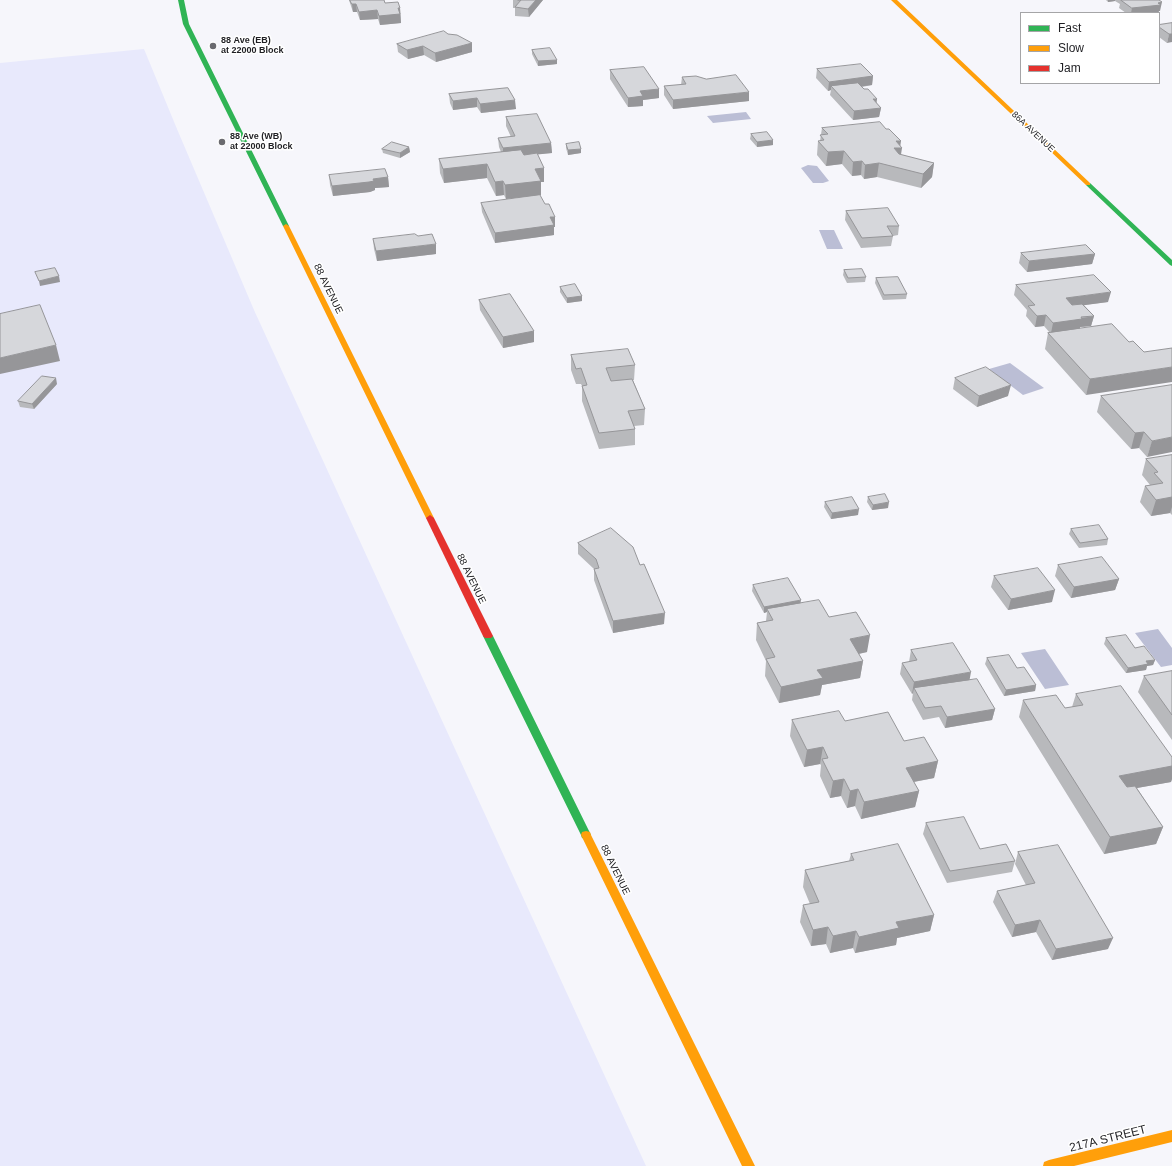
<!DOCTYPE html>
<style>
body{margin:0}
#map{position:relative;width:1172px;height:1166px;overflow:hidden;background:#f6f6fb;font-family:Arial,sans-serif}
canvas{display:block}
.legend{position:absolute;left:1020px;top:12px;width:140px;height:72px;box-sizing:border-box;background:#fff;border:1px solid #a5a5a7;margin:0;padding:5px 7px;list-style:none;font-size:12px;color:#1f1f23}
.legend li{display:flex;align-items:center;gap:8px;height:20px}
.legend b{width:20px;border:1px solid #a5a5a7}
</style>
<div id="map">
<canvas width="1172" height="1166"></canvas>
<ul class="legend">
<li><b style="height:5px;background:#30b455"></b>Fast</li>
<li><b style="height:5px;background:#ff9f0a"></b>Slow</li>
<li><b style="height:5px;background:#e5322d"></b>Jam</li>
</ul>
</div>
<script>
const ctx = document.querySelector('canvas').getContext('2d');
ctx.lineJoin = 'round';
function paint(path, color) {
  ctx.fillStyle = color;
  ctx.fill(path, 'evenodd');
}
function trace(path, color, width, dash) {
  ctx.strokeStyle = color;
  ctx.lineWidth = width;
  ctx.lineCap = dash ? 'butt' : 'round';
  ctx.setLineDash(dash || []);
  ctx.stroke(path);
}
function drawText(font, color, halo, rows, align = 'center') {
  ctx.font = font + ' Arial,sans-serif';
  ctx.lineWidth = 3;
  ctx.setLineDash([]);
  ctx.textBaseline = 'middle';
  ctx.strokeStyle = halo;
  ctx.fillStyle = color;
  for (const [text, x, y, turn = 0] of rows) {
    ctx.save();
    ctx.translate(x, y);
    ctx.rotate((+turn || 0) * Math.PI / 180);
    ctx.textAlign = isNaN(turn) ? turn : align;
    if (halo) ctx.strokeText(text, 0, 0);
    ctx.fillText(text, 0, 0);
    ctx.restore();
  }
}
paint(new Path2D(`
 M 144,49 L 177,129 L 254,310 L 646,1166 L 0,1166 L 0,63 Z`), '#e8e9fc');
paint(new Path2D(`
 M 746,112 L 751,119 L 713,123 L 707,116 Z
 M 808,165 L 817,166 L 829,181 L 823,183 L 813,183 L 801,168 Z
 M 819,230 L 834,230 L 843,249 L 827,249 Z
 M 1010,363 L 1044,388 L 1023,395 L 989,369 Z
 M 1158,629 L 1172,648 L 1172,665 L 1161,667 L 1135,633 Z
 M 1045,649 L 1069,685 L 1045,689 L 1021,653 Z`), '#bbbed5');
paint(new Path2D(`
 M 178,0 L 184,0 L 189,24 L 289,226 L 288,227 L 283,226 L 183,24 Z
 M 1086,183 L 1090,183 L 1172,260 L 1172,266 L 1170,265 L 1086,185 Z
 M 488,633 L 493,636 L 591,835 L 590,838 L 586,839 L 582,838 L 581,835 L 483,636 Z`), '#30b455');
paint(new Path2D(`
 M 891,0 L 897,0 L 1090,183 L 1090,185 L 1086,185 Z
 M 286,224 L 289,226 L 434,518 L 433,520 L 430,521 L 426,518 L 283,226 Z
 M 586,831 L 590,832 L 591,835 L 755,1166 L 742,1166 L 581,835 L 582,832 Z
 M 1172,1130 L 1172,1142 L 1074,1166 L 1043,1166 L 1044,1162 L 1049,1160 Z`), '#ff9f0a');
paint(new Path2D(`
 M 430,515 L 434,518 L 493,636 L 491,638 L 485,638 L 483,636 L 426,518 Z`), '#e5322d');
paint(new Path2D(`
 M 349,0 L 384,0 L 385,3 L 400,8 L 401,23 L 380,25 L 378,19 L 360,20 L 357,12 L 353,12 Z
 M 513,0 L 543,0 L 529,17 L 515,16 L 515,8 L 513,8 Z
 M 1106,0 L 1159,0 L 1160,11 L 1159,11 L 1158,13 L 1126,13 L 1119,8 L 1120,4 L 1115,1 L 1108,2 Z
 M 1172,23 L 1167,43 L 1159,37 L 1159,25 Z
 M 448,34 L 472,43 L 472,52 L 436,62 L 424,55 L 408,59 L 398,52 L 397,44 Z
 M 532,50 L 557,60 L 557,64 L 538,66 L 532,54 Z
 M 817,69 L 873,76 L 872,85 L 862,87 L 881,108 L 879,117 L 853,120 L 830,95 L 831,90 L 828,91 L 816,78 Z
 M 610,70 L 659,89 L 659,98 L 643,100 L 643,106 L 628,107 L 610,79 Z
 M 682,77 L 749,101 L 673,109 L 664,95 L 664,86 L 681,85 Z
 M 508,88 L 516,109 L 481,113 L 477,107 L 453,110 L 450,103 L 449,94 Z
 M 506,117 L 551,143 L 552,153 L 537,154 L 544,168 L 544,182 L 541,182 L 541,195 L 506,199 L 504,195 L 496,196 L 487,178 L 444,183 L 440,173 L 439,159 L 501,152 L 499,147 L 498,138 L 511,137 L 506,126 Z
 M 822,128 L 900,145 L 901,155 L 934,163 L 932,177 L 921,188 L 877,177 L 864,179 L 861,175 L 852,176 L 842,164 L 826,166 L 817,155 L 818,141 L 820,141 Z
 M 751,134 L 773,145 L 757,147 L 750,139 Z
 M 566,144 L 581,149 L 581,153 L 568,155 L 566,148 Z
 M 409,147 L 410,152 L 400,158 L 383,153 L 382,149 Z
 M 329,175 L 388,177 L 389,187 L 375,188 L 375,190 L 370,192 L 333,196 L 330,185 Z
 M 481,203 L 545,204 L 555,217 L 555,227 L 554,227 L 554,235 L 495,243 L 482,212 Z
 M 846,211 L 899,226 L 898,235 L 893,236 L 891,246 L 861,248 L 845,220 Z
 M 373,239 L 436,254 L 377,261 L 374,249 Z
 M 1021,253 L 1095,254 L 1092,264 L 1027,272 L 1019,263 Z
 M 844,270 L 866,277 L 865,282 L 847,283 L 843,275 Z
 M 876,278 L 907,294 L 906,299 L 883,300 L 875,283 Z
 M 1016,285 L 1108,302 L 1084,305 L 1094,316 L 1091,326 L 1080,327 L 1080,329 L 1112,324 L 1086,395 L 1045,349 L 1048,333 L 1050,333 L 1044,326 L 1035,327 L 1026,316 L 1027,310 L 1014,295 Z
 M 560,287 L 582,296 L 582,301 L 567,303 L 560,292 Z
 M 479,300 L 534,331 L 534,342 L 503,348 L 480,310 Z
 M 571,355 L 635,365 L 634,380 L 633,380 L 645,409 L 644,425 L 634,426 L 635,429 L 635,445 L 599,449 L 582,401 L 582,386 L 581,384 L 576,384 L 571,370 Z
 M 955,378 L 1008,396 L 977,407 L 953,389 Z
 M 57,384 L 34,409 L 20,407 L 18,401 Z
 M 1172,385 L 1147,457 L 1139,448 L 1131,449 L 1097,412 L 1101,396 Z
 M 1172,455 L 1172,515 L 1170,513 L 1151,516 L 1140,502 L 1145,486 L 1150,485 L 1142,475 L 1146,459 Z
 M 868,497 L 888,508 L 872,510 L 867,502 Z
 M 825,502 L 858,515 L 831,519 L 824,507 Z
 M 1071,529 L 1108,539 L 1107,545 L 1079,548 L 1069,534 Z
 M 578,543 L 640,565 L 664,624 L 613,633 L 594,580 L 594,569 L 578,554 Z
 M 1058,565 L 1119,579 L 1115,590 L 1071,598 L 1055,576 Z
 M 994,576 L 1052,602 L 1008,610 L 991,587 Z
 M 753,585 L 801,603 L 829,617 L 867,652 L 859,654 L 863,661 L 860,678 L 822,685 L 820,695 L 779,703 L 765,676 L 766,661 L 756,640 L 757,623 L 766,621 L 767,612 L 764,613 L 752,591 Z
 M 1106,638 L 1135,648 L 1155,660 L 1153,665 L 1147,666 L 1146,670 L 1126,673 L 1104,644 Z
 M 911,650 L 969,680 L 995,709 L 992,720 L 945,728 L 939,717 L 923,720 L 912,700 L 913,693 L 912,694 L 900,674 L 902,663 L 909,662 Z
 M 987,658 L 1017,668 L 1036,685 L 1035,691 L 1004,696 L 985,664 Z
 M 1172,671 L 1172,740 L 1138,692 L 1144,676 Z
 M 1076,694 L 1172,757 L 1172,779 L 1171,782 L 1137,788 L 1163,827 L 1156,844 L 1104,854 L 1019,717 L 1023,700 L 1065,708 L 1072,707 Z
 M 792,720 L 845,721 L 904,741 L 938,761 L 934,778 L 914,782 L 919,791 L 915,807 L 861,819 L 855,806 L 847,808 L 841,796 L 830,798 L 820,776 L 821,765 L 820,764 L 804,767 L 790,736 Z
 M 926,823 L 980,849 L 1015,861 L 1012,872 L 947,883 L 923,834 Z
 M 1018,852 L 1108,949 L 1052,960 L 1036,932 L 1012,937 L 993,902 L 997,891 L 1026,885 L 1015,864 Z
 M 851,854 L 934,915 L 930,931 L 897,938 L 896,945 L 855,953 L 853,948 L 830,953 L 826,944 L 811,946 L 800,922 L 803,905 L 810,904 L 803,887 L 805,870 L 849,861 Z`), '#b8b9bc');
paint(new Path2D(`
 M 536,0 L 543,0 L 529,17 L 528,9 Z
 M 1108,0 L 1115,0 L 1115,1 L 1108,2 Z
 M 1162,2 L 1160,11 L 1159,11 L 1158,13 L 1131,13 L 1132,8 Z
 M 352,4 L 356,4 L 357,12 L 353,12 Z
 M 398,8 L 400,8 L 401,23 L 380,25 L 379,16 Z
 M 377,10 L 378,19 L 360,20 L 359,12 Z
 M 1169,34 L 1172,34 L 1172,42 L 1167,43 Z
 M 472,43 L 472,52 L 436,62 L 435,53 Z
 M 423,46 L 424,55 L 408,59 L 407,50 Z
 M 557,60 L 557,64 L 538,66 L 538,61 Z
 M 873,76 L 872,85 L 835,90 L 831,86 L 831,90 L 828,91 L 829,82 Z
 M 659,89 L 659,98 L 643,100 L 643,106 L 628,107 L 628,98 L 640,91 Z
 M 749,92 L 749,101 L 673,109 L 673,100 Z
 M 477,98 L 477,107 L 453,110 L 453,101 Z
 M 873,99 L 877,99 L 876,108 Z
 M 515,100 L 516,109 L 481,113 L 480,104 Z
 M 881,108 L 879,117 L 853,120 L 854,111 Z
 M 773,140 L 773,145 L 757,147 L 757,142 Z
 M 896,141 L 901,141 L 900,148 L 902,148 L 900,161 L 894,148 Z
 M 551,143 L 552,153 L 503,158 L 503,148 Z
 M 409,147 L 410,152 L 400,158 L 400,153 Z
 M 581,149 L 581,153 L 568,155 L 568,150 Z
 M 844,151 L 842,164 L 826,166 L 828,152 Z
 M 862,161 L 861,175 L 852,176 L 853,162 Z
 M 879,163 L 877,177 L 864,179 L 865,165 Z
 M 934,163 L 932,177 L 921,188 L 923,174 Z
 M 487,164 L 487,178 L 444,183 L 443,169 Z
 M 544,168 L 544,182 L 541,182 L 541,195 L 506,199 L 505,185 L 535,169 Z
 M 388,177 L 389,187 L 375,188 L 375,190 L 370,192 L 333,196 L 332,186 L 373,179 Z
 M 503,181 L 504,195 L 496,196 L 495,182 Z
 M 550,217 L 555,217 L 555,227 L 554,227 L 554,235 L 495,243 L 495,233 Z
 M 436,244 L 436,254 L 377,261 L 376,251 Z
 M 1095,254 L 1092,264 L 1027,272 L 1029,261 Z
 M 59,276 L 60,282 L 40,286 L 39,281 Z
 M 1111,292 L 1108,302 L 1063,308 L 1066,298 Z
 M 582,296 L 582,301 L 567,303 L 567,298 Z
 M 1046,315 L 1044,326 L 1035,327 L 1037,316 Z
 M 1094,316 L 1091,326 L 1080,327 L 1080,329 L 1051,333 L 1053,323 Z
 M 534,331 L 534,342 L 503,348 L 503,337 Z
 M 56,345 L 60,361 L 0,374 L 0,358 Z
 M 1172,367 L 1172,382 L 1086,395 L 1090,379 Z
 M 56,378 L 57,384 L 34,409 L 32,404 Z
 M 1011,385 L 1008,396 L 977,407 L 979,396 Z
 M 1144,432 L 1139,448 L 1131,449 L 1135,433 Z
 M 1172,437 L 1172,452 L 1147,457 L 1152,441 Z
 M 1172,497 L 1172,507 L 1170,513 L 1151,516 L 1156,500 Z
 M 889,502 L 888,508 L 872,510 L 873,505 Z
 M 859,509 L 858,515 L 831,519 L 832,513 Z
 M 1119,579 L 1115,590 L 1071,598 L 1074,587 Z
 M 1055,590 L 1052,602 L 1008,610 L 1011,599 Z
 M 801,600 L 800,606 L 767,609 L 767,612 L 764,613 L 764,607 Z
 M 665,613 L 664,624 L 613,633 L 613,621 Z
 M 870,635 L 867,652 L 848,656 L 850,639 Z
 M 1155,660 L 1153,665 L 1147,666 L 1146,670 L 1126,673 L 1128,668 L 1146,661 Z
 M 863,661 L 860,678 L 822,685 L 820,695 L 779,703 L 781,687 L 817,670 Z
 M 971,672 L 969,683 L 914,688 L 913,693 L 912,694 L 914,682 Z
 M 1036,685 L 1035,691 L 1004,696 L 1006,690 Z
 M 995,709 L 992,720 L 945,728 L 947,717 Z
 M 823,747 L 820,764 L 804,767 L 807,750 Z
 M 938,761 L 934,778 L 902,784 L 906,768 Z
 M 1172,766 L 1172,779 L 1171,782 L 1114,792 L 1119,776 Z
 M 844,779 L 841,796 L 830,798 L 833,781 Z
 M 858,789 L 855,806 L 847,808 L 850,791 Z
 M 919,791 L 915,807 L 861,819 L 864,802 Z
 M 1163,827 L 1156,844 L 1104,854 L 1110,837 Z
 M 934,915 L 930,931 L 897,938 L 896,945 L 855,953 L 859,937 L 896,922 Z
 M 1040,920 L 1036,932 L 1012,937 L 1015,925 Z
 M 828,927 L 826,944 L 811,946 L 813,930 Z
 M 856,931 L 853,948 L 830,953 L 833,936 Z
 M 1113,938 L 1108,949 L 1052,960 L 1056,949 Z`), '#969699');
const building = new Path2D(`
 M 350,0 L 384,0 L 385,3 L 398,2 L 400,8 L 398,8 L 400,14 L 379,16 L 377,10 L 359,12 L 356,4 L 352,4 Z
 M 518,0 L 536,0 L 528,9 L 515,7 L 521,0 Z
 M 1121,0 L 1159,0 L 1162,2 L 1158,3 L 1161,5 L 1132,8 Z
 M 1172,23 L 1172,34 L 1169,34 L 1159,27 L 1159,25 Z
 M 444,31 L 448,34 L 457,35 L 472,43 L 435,53 L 423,46 L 407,50 L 397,44 Z
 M 550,48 L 557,60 L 538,61 L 532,50 Z
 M 861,64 L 873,76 L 829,82 L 817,69 Z
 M 644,67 L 659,89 L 640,91 L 643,96 L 628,98 L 610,70 Z
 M 736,75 L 749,92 L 673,100 L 664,86 L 686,84 L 682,77 L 696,76 L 706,79 Z
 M 858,83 L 864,89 L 868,89 L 877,99 L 873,99 L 881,108 L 854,111 L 831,86 Z
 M 508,88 L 515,100 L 480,104 L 477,98 L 453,101 L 449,94 Z
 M 537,114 L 551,143 L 503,148 L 498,138 L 515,136 L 506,117 Z
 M 880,122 L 886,129 L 889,129 L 901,141 L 896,141 L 902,148 L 894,148 L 899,154 L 934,163 L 923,174 L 879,163 L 865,165 L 862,161 L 853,162 L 844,151 L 828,152 L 818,141 L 824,140 L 820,135 L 828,134 L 822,128 Z
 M 767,132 L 773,140 L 757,142 L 751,134 Z
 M 392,142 L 409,147 L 400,153 L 382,149 Z
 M 579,142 L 581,149 L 568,150 L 566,144 Z
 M 521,150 L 524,155 L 537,153 L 544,168 L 535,169 L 541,181 L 505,185 L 503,181 L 495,182 L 487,164 L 443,169 L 439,159 Z
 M 385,169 L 388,177 L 373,179 L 374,181 L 369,182 L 332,186 L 329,175 Z
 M 540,195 L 545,204 L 549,204 L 555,217 L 550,217 L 554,225 L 495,233 L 481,203 Z
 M 888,208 L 899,226 L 887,226 L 893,236 L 862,238 L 846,211 Z
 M 415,234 L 418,236 L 432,234 L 436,244 L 376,251 L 373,239 Z
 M 1086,245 L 1095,254 L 1029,261 L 1021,253 Z
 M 55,268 L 59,276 L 39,281 L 35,272 Z
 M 862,269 L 866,277 L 848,278 L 844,270 Z
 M 1094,275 L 1111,292 L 1066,298 L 1072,305 L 1082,304 L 1094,316 L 1081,317 L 1082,319 L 1053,323 L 1046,315 L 1037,316 L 1028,306 L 1035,305 L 1016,285 Z
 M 898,277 L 907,294 L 884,295 L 876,278 Z
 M 575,284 L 582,296 L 567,298 L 560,287 Z
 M 510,294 L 534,331 L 503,337 L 479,300 Z
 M 40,305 L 56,345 L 0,358 L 0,314 Z
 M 1112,324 L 1129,342 L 1133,341 L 1144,352 L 1172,348 L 1172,367 L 1090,379 L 1048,333 Z
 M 628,349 L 635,365 L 606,368 L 611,381 L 632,379 L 645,409 L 628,411 L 635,429 L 599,433 L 582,386 L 587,385 L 581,368 L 576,369 L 571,355 Z
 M 986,367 L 1011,385 L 979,396 L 955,378 Z
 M 42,376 L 56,378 L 32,404 L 18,401 Z
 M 1172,385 L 1172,437 L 1152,441 L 1144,432 L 1135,433 L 1101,396 Z
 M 1172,455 L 1172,497 L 1156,500 L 1145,486 L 1163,483 L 1154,473 L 1158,472 L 1146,459 Z
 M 885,494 L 889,502 L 873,505 L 868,497 Z
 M 852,497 L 859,509 L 832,513 L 825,502 Z
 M 1099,525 L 1108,539 L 1080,543 L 1071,529 Z
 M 611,528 L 633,547 L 640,565 L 644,564 L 665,613 L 613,621 L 594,569 L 599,568 L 596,559 L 578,543 Z
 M 1102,557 L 1119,579 L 1074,587 L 1058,565 Z
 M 1038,568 L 1055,590 L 1011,599 L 994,576 Z
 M 788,578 L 801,600 L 764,607 L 753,585 Z
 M 819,600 L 829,617 L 856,612 L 870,635 L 850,639 L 863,661 L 817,670 L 823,678 L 781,687 L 766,659 L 775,657 L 757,623 L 773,620 L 767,609 Z
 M 1126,635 L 1135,648 L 1144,646 L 1155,660 L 1146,661 L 1148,664 L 1128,668 L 1106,638 Z
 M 953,643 L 971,672 L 914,682 L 902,663 L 917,660 L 911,650 Z
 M 1009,655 L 1017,668 L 1024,667 L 1036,685 L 1006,690 L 987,658 Z
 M 1172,671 L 1172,715 L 1144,676 Z
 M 977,679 L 995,709 L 947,717 L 941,706 L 925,708 L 914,688 Z
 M 1121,686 L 1172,757 L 1172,766 L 1119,776 L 1127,787 L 1135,786 L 1163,827 L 1110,837 L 1023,700 L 1056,695 L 1065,708 L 1083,705 L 1076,694 Z
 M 839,711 L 845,721 L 888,712 L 904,741 L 924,737 L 938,761 L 906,768 L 919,791 L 864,802 L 858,789 L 850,791 L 844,779 L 833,781 L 822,759 L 828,758 L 823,747 L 807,750 L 792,720 Z
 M 964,817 L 980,849 L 1006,844 L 1015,861 L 950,871 L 926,823 Z
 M 898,844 L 934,915 L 896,922 L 899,928 L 859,937 L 856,931 L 833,936 L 828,927 L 813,930 L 803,905 L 819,902 L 805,870 L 854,860 L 851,854 Z
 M 1058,845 L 1113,938 L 1056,949 L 1040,920 L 1015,925 L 997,891 L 1035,883 L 1018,852 Z`);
paint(building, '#d6d7db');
trace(building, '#969699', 1);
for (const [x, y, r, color] of [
 [213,46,4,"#6a6a6f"],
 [222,142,4,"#6a6a6f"]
]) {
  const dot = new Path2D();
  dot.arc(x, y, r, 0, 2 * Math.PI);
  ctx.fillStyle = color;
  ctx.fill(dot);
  trace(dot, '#fff', 1.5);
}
drawText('bold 9px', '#1f1f23', '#fff', [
 ["88 Ave (EB)",221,41],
 ["at 22000 Block",221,51],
 ["88 Ave (WB)",230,137],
 ["at 22000 Block",230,147]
], 'left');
drawText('9px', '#1f1f23', '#fff', [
 ["86A AVENUE",1033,132,43]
]);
drawText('10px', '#1f1f23', '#fff', [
 ["88 AVENUE",328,289,64],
 ["88 AVENUE",471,579,64],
 ["88 AVENUE",615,870,64]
]);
drawText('12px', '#1f1f23', '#fff', [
 ["217A STREET",1108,1139,-14]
]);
</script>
